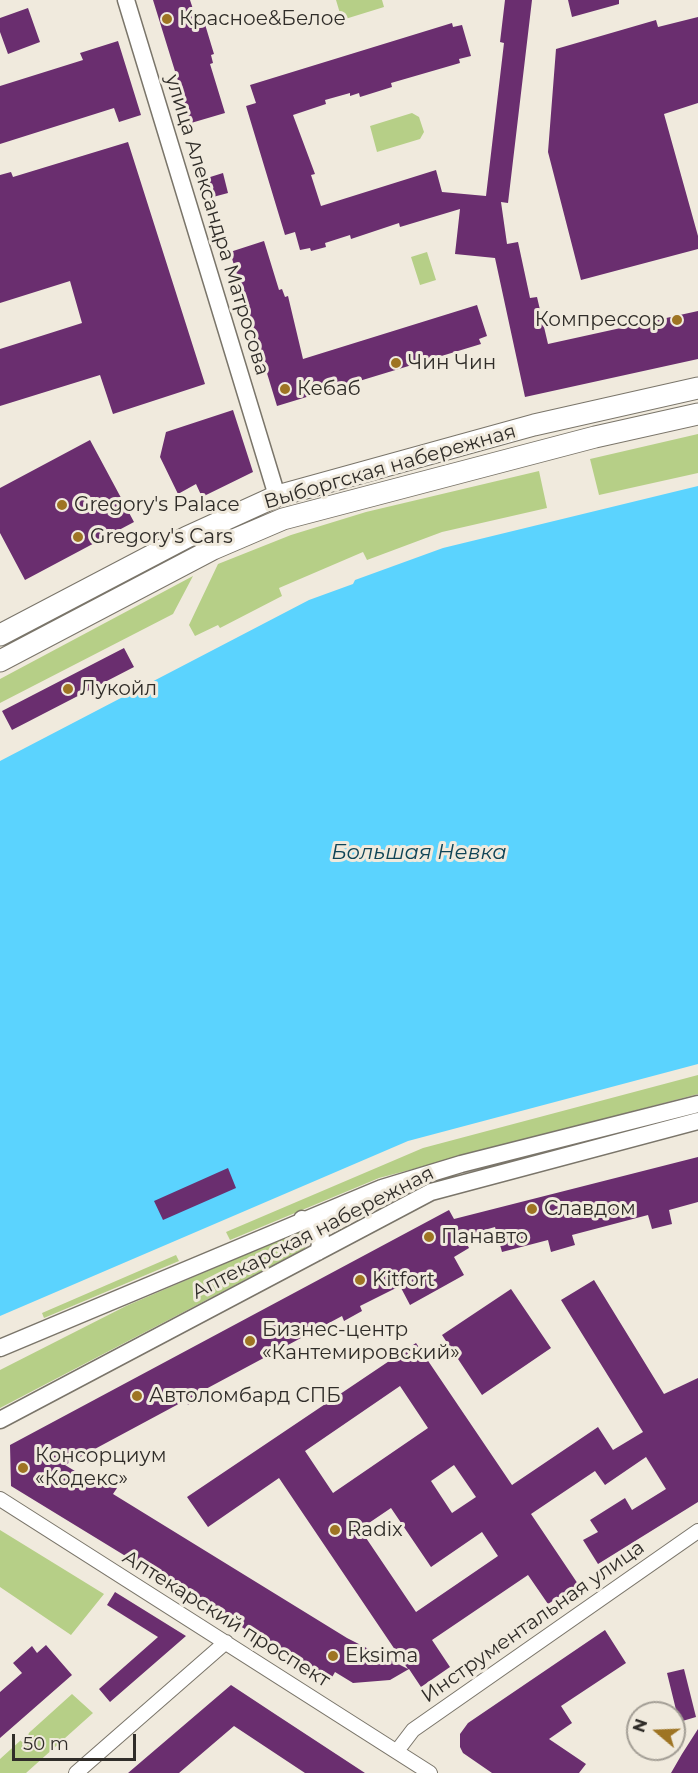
<!DOCTYPE html>
<meta charset="utf-8">
<style>
body{margin:0}
#map{position:relative;width:698px;height:1773px;overflow:hidden;background:#f0eadd;font-family:Montserrat,sans-serif}
canvas{display:block}
.north{position:absolute;left:626px;top:1701px;width:60px;height:60px;box-sizing:border-box;background:#f0eadd;border:2px solid #a39e95;border-radius:50%;rotate:289deg;font-size:16px;font-weight:700;line-height:24px;text-align:center;color:#302d29}
.north::after{content:'';display:block;margin:auto;width:21px;height:27px;background:#9e7423;clip-path:polygon(50% 0,100% 100%,50% 72%,0 100%)}
.scale{position:absolute;left:12px;top:1734px;width:124px;height:27px;box-sizing:border-box;border:3px solid #302d29;border-top:0;padding-left:8px;font-size:18px;line-height:21px;white-space:nowrap;color:#302d29;-webkit-text-stroke:4px #f0eadd;paint-order:stroke}
</style>
<div id="map">
<canvas width="698" height="1773"></canvas>
<div class="north">N</div>
<div class="scale">50 m</div>
</div>
<script>
const ctx = document.querySelector('canvas').getContext('2d');
ctx.lineJoin = 'round';
function paint(path, color) {
  ctx.fillStyle = color;
  ctx.fill(path, 'evenodd');
}
function trace(path, color, width, dash) {
  ctx.strokeStyle = color;
  ctx.lineWidth = width;
  ctx.lineCap = dash ? 'butt' : 'round';
  ctx.setLineDash(dash || []);
  ctx.stroke(path);
}
function drawText(font, color, halo, rows, align = 'center') {
  ctx.font = font + ' Montserrat,sans-serif';
  ctx.lineWidth = 6;
  ctx.setLineDash([]);
  ctx.textBaseline = 'middle';
  ctx.strokeStyle = halo;
  ctx.fillStyle = color;
  for (const [text, x, y, turn = 0] of rows) {
    ctx.save();
    ctx.translate(x, y);
    ctx.rotate((+turn || 0) * Math.PI / 180);
    ctx.textAlign = isNaN(turn) ? turn : align;
    if (halo) ctx.strokeText(text, 0, 0);
    ctx.fillText(text, 0, 0);
    ctx.restore();
  }
}
paint(new Path2D(`
 M 336,0 L 382,0 L 384,7 L 342,20 Z
 M 412,113 L 419,117 L 424,132 L 420,139 L 377,152 L 370,126 Z
 M 427,252 L 436,280 L 420,285 L 411,257 Z
 M 698,434 L 698,473 L 599,495 L 590,459 Z
 M 539,471 L 547,508 L 442,532 L 367,560 L 363,552 L 279,588 L 282,596 L 220,628 L 218,625 L 195,636 L 189,625 L 218,564 L 291,535 L 366,512 Z
 M 193,576 L 173,614 L 0,703 L 0,679 Z
 M 698,1075 L 698,1094 L 379,1178 L 230,1240 L 226,1232 L 423,1148 Z
 M 298,1232 L 303,1233 L 309,1240 L 304,1249 L 0,1408 L 0,1370 L 126,1306 Z
 M 176,1255 L 179,1261 L 44,1318 L 42,1313 Z
 M 0,1530 L 104,1594 L 71,1635 L 0,1587 Z
 M 72,1694 L 93,1713 L 26,1773 L 0,1773 L 0,1759 Z`), '#b6cf87');
paint(new Path2D(`
 M 698,486 L 698,1064 L 408,1141 L 0,1316 L 0,761 L 309,600 L 353,584 L 355,580 L 443,548 Z`), '#5bd3fe');
paint(new Path2D(`
 M 153,0 L 190,0 L 195,15 L 198,14 L 200,22 L 204,21 L 214,54 L 211,55 L 213,63 L 210,64 L 225,113 L 191,123 Z
 M 505,0 L 532,0 L 508,203 L 501,202 L 507,244 L 518,242 L 530,298 L 537,297 L 548,344 L 698,311 L 698,359 L 525,397 L 495,258 L 455,254 L 460,209 L 400,227 L 399,223 L 351,239 L 350,235 L 325,243 L 326,247 L 311,251 L 310,248 L 300,250 L 295,232 L 285,235 L 246,106 L 256,103 L 250,85 L 452,23 L 453,27 L 462,25 L 471,56 L 459,59 L 460,63 L 391,83 L 392,87 L 360,97 L 359,93 L 350,96 L 350,93 L 325,100 L 326,104 L 293,115 L 315,174 L 311,175 L 321,206 L 436,170 L 442,192 L 486,196 L 504,43 L 500,42 Z
 M 568,0 L 619,0 L 619,4 L 572,17 Z
 M 28,8 L 40,42 L 8,54 L 0,32 L 0,18 Z
 M 698,17 L 698,103 L 664,114 L 698,236 L 698,249 L 581,280 L 548,152 L 556,49 L 656,20 L 658,27 Z
 M 118,41 L 141,115 L 119,122 L 114,108 L 0,144 L 0,86 L 83,60 L 80,53 Z
 M 128,142 L 205,384 L 113,414 L 100,375 L 0,406 L 0,349 L 82,323 L 70,281 L 0,303 L 0,175 L 11,172 L 13,177 Z
 M 223,173 L 228,193 L 213,197 L 207,178 Z
 M 264,241 L 279,290 L 282,289 L 285,297 L 288,296 L 303,359 L 477,305 L 487,336 L 479,339 L 481,344 L 277,406 L 230,252 Z
 M 233,410 L 253,472 L 202,497 L 196,484 L 178,494 L 160,457 L 166,432 Z
 M 90,440 L 134,522 L 25,580 L 0,533 L 0,488 Z
 M 124,648 L 134,667 L 12,730 L 2,711 Z
 M 698,1157 L 698,1202 L 669,1210 L 672,1224 L 652,1229 L 648,1215 L 572,1235 L 575,1245 L 551,1252 L 548,1240 L 502,1252 L 495,1227 L 463,1236 L 469,1248 L 454,1257 L 464,1275 L 410,1305 L 400,1286 L 360,1306 L 362,1311 L 344,1321 L 342,1316 L 204,1390 L 207,1395 L 188,1405 L 186,1400 L 65,1465 L 98,1485 L 102,1479 L 117,1488 L 113,1494 L 347,1638 L 408,1669 L 279,1478 L 208,1527 L 187,1497 L 416,1343 L 512,1485 L 598,1427 L 613,1450 L 643,1432 L 561,1300 L 594,1280 L 664,1394 L 698,1378 L 698,1502 L 598,1564 L 583,1540 L 598,1532 L 590,1520 L 625,1498 L 632,1510 L 666,1489 L 646,1457 L 605,1485 L 595,1471 L 531,1514 L 578,1584 L 548,1604 L 528,1575 L 432,1640 L 450,1667 L 421,1687 L 409,1669 L 390,1680 L 353,1683 L 335,1672 L 330,1681 L 11,1486 L 10,1445 L 449,1210 L 454,1219 ZM 400,1386 L 428,1428 L 333,1493 L 305,1451 ZM 454,1465 L 476,1497 L 452,1513 L 431,1481 ZM 391,1508 L 431,1567 L 482,1532 L 498,1556 L 416,1612 L 360,1529 Z
 M 228,1168 L 236,1188 L 163,1220 L 154,1201 Z
 M 511,1289 L 551,1348 L 482,1395 L 442,1335 Z
 M 115,1592 L 186,1636 L 110,1702 L 99,1689 L 158,1637 L 107,1605 Z
 M 605,1630 L 626,1663 L 561,1706 L 572,1723 L 549,1739 L 586,1764 L 579,1773 L 492,1773 L 463,1753 L 460,1747 L 460,1734 L 468,1723 Z
 M 46,1645 L 72,1675 L 0,1738 L 0,1692 L 22,1673 L 13,1663 L 32,1646 L 37,1653 Z
 M 684,1669 L 696,1717 L 679,1722 L 667,1673 Z
 M 231,1685 L 278,1716 L 365,1773 L 305,1773 L 234,1726 L 179,1773 L 128,1773 Z
 M 698,1729 L 698,1773 L 671,1773 L 682,1754 Z`), '#6a2e6f');
const minor = new Path2D(`
 M 0,1499 L 430,1773
 M 397,1751 L 413,1730 L 698,1531
 M 76,1773 L 226,1642`);
const tertiary = new Path2D(`
 M 126,0 L 277,496
 M 302,1219 C 322,1225 324,1232 318,1252
 M 0,1348 L 382,1188 L 461,1164 L 698,1104
 M 0,1420 L 431,1192 L 698,1121`);
const primary = new Path2D(`
 M 0,635 L 187,537 L 277,496 L 534,425 L 698,388
 M 0,661 L 213,549 L 283,519 L 595,437 L 698,414`);
trace(minor, '#7a756a', 16);
trace(tertiary, '#7a756a', 19);
trace(primary, '#7a756a', 23);
trace(minor, '#fff', 14);
trace(tertiary, '#fff', 16);
trace(primary, '#fff', 21);
for (const [x, y, r, color] of [
 [167,19,6,"#9e7423"],
 [677,320,6,"#9e7423"],
 [396,363,6,"#9e7423"],
 [285,389,6,"#9e7423"],
 [62,505,6,"#9e7423"],
 [78,537,6,"#9e7423"],
 [68,689,6,"#9e7423"],
 [532,1209,6,"#9e7423"],
 [429,1237,6,"#9e7423"],
 [360,1280,6,"#9e7423"],
 [250,1341,6,"#9e7423"],
 [137,1396,6,"#9e7423"],
 [23,1468,6,"#9e7423"],
 [335,1530,6,"#9e7423"],
 [333,1656,6,"#9e7423"]
]) {
  const dot = new Path2D();
  dot.arc(x, y, r, 0, 2 * Math.PI);
  ctx.fillStyle = color;
  ctx.fill(dot);
  trace(dot, '#f0eadd', 2);
}
drawText('20px', '#302d29', '#f0eadd', [
 ["Красное&Белое",179,19],
 ["Компрессор",665,320,"right"],
 ["Чин Чин",408,363],
 ["Кебаб",297,389],
 ["Gregory's Palace",74,505],
 ["Gregory's Cars",90,537],
 ["Лукойл",80,689],
 ["Славдом",544,1209],
 ["Панавто",441,1237],
 ["Kitfort",372,1280],
 ["Бизнес-центр",262,1330],
 ["«Кантемировский»",262,1353],
 ["Автоломбард СПБ",149,1396],
 ["Консорциум",35,1456],
 ["«Кодекс»",35,1479],
 ["Radix",347,1530],
 ["Eksima",345,1656]
], 'left');
drawText('20px', '#302d29', '#f0eadd', [
 ["улица Александра Матросова",217,225,73],
 ["Выборгская набережная",390,467,-16],
 ["Аптекарская набережная",313,1233,-27],
 ["Аптекарский проспект",226,1619,32],
 ["Инструментальная улица",533,1622,-35]
]);
drawText('italic 21px', '#0f4456', '#f0eadd', [
 ["Большая Невка",419,853]
]);
</script>
